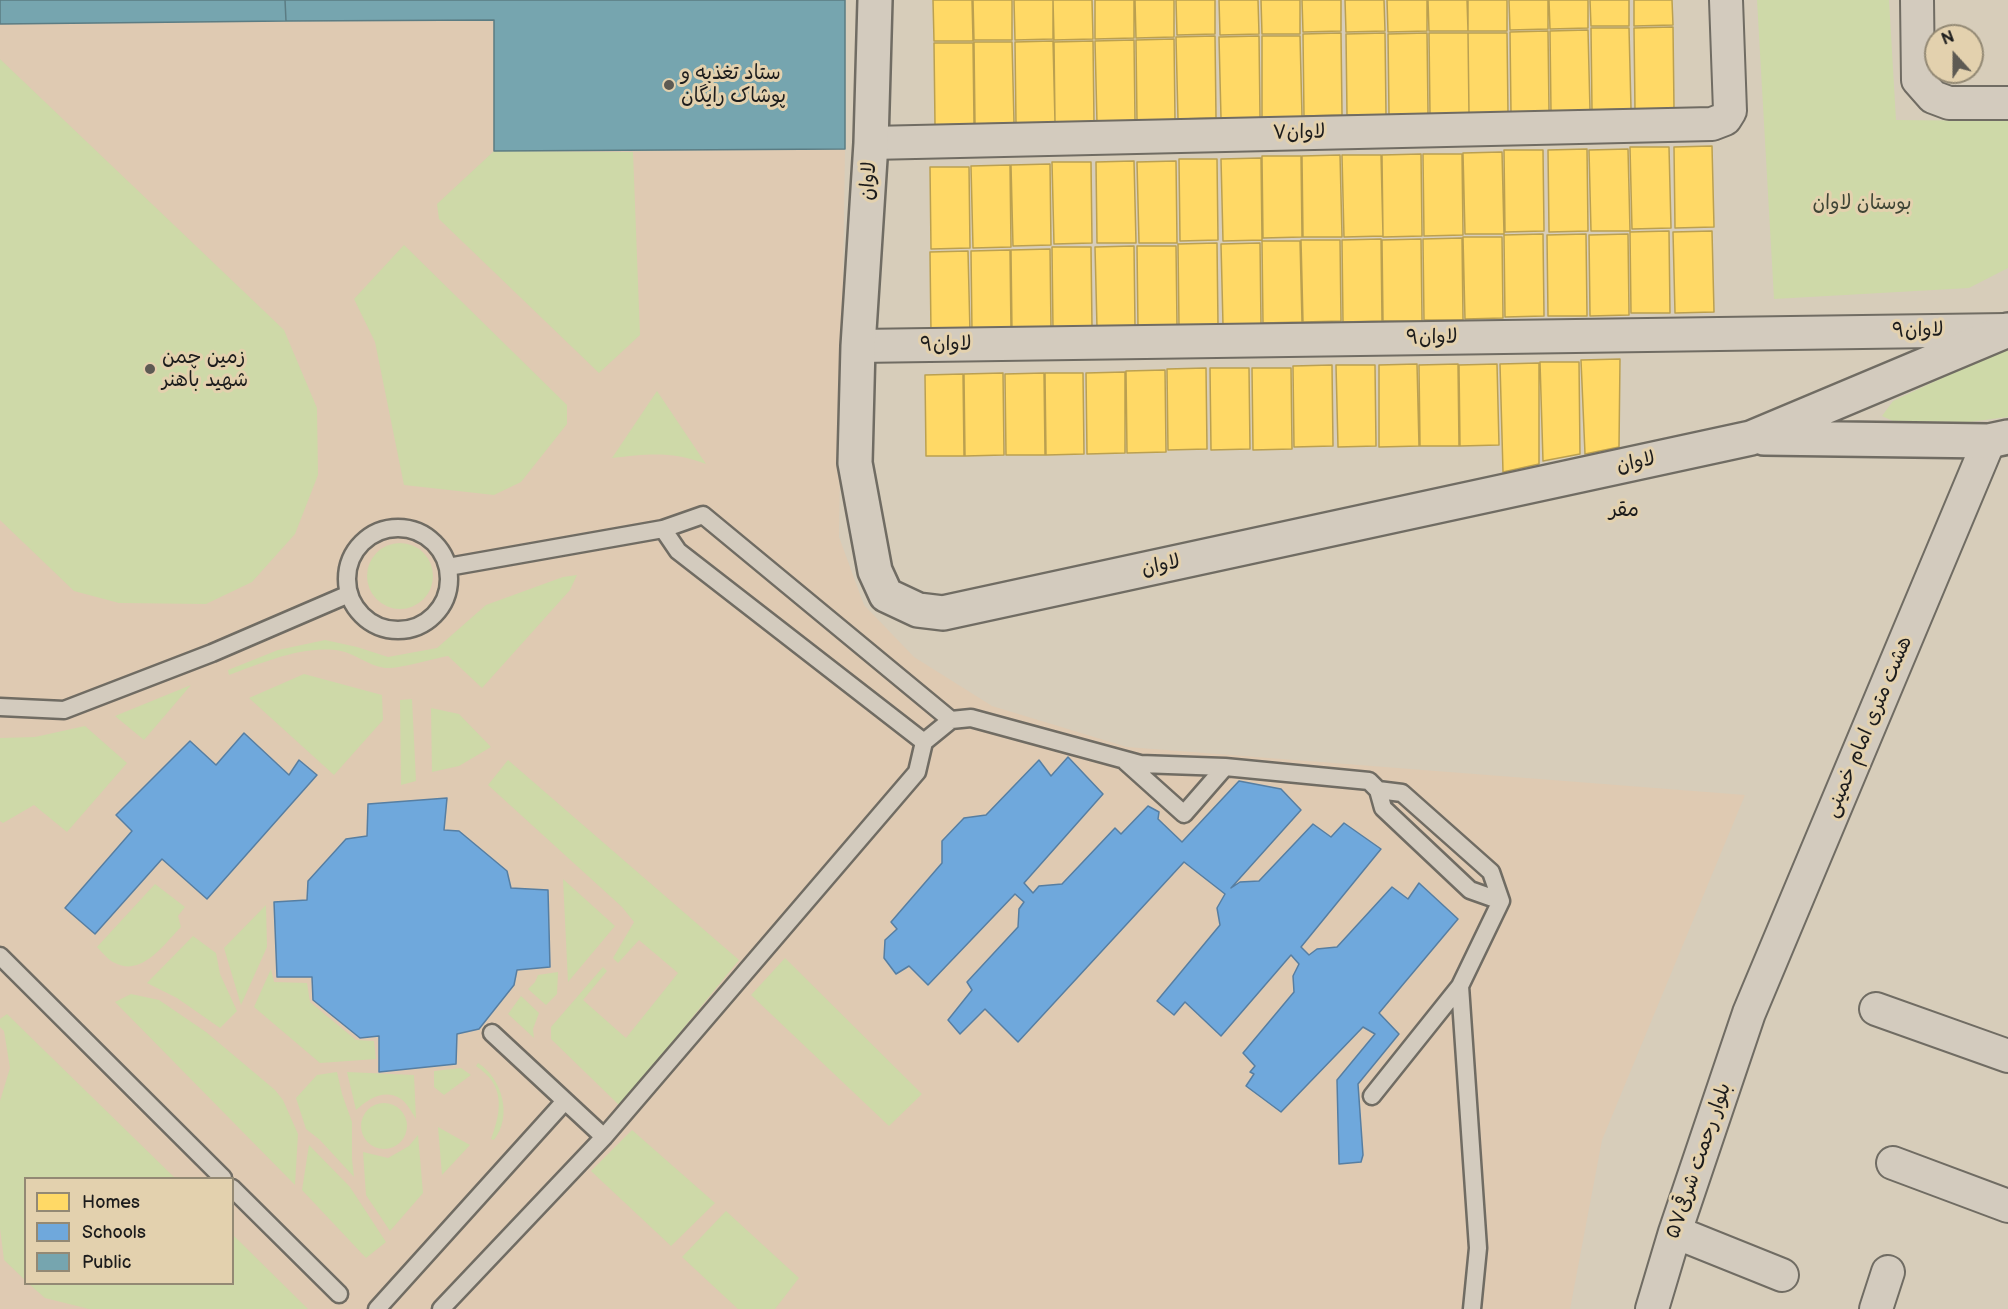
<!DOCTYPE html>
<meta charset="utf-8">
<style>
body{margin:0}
#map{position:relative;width:2008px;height:1309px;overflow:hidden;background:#d7cdba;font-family:"Balsamiq Sans",sans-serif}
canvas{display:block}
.legend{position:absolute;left:24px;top:1177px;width:210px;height:108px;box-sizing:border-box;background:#e3d1ae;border:2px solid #938974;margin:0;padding:8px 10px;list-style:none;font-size:18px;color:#1c1c1c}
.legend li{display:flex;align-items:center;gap:12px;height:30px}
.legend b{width:30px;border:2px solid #938974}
.north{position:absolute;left:1924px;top:24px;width:60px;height:60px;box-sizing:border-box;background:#e3d1ae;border:2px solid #938974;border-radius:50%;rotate:339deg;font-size:16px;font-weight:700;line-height:24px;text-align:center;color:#1c1c1c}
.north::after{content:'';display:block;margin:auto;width:21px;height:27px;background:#5d5a53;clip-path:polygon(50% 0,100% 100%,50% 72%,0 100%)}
</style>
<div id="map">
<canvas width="2008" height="1309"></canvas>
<ul class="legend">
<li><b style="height:16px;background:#ffd966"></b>Homes</li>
<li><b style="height:16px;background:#6fa8dc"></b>Schools</li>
<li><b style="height:16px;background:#76a5af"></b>Public</li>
</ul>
<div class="north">N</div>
</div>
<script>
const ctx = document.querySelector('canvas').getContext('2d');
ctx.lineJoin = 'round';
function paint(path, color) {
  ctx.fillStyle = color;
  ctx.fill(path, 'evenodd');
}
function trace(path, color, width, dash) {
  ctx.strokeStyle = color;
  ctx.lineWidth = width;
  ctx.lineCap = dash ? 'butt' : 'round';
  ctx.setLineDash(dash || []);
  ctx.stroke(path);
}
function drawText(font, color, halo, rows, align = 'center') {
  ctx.font = font + ' "Balsamiq Sans","Playpen Sans Arabic",sans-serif';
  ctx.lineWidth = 6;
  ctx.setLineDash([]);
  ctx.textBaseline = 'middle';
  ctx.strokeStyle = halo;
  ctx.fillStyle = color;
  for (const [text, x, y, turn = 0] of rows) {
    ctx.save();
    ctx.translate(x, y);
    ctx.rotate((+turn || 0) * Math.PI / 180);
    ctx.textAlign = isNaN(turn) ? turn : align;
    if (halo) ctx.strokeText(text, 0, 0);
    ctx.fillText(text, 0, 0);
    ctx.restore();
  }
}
paint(new Path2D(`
 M 494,20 L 494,151 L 845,149 L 839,537 L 864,605 L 914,657 L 992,706 L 1127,747 L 1745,795 L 1602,1140 L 1570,1309 L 0,1309 L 0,24 ZM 26,1178 L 232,1178 L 232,1284 L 26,1284 Z`), '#dfcab2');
paint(new Path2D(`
 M 1757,0 L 1889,0 L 1896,120 L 2008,121 L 2008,268 L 1969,288 L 1774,299 Z
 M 0,59 L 284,330 L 317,408 L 318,475 L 295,534 L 252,582 L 206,604 L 119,603 L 74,591 L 0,520 Z
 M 494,151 L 633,152 L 640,335 L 599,373 L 439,219 L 437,204 Z
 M 404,245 L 567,405 L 567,424 L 521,482 L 494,495 L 404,485 L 375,342 L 354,299 Z
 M 2008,347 L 2008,417 L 1969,422 L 1893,421 L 1882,416 L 1893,401 Z
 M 657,391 L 706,464 C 671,451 649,454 612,458 Z
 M367 576a33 33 0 1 1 66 0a33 33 0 1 1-66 0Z
 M 577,575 L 570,590 L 482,688 L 448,656 C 432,659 400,669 385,668 C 369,666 356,654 341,651 C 305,644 262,663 229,675 L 228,670 L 278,650 L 325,640 L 357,647 L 388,657 L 437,648 L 486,605 L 563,577 Z
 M 304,674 L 382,695 L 383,720 L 334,775 L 249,698 Z
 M 191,685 L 144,740 L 115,716 Z
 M 412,699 L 416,781 L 401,785 L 400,700 Z
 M 431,708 L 459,714 L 491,747 L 459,766 L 432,772 Z
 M 85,726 L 127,763 L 67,832 L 34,805 L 3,823 L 0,821 L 0,738 L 35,737 Z
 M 508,760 L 739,960 L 620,1106 L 551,1039 L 551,1027 L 603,967 L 607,971 L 583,1000 L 626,1038 L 678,973 L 639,940 L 618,963 L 613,958 L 634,922 L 622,907 L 488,785 Z
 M 563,879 L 615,926 L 568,982 Z
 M 155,884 L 185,907 L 178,916 L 181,927 C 164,944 142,977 115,963 C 108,960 102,952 97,947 Z
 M 266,905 L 267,947 L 241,1005 L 224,948 Z
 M 193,936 L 216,953 L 220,974 L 237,1011 L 220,1028 L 177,998 L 147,983 Z
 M 785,958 L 922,1094 L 889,1126 L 751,995 Z
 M 271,969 L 274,982 L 307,983 L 310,1002 L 356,1040 L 374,1041 L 376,1059 L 320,1063 L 254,1007 Z
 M 558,972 L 557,994 L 546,1005 L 528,989 L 535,982 L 538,975 Z
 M 131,994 L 159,1000 L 206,1032 L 275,1090 L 283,1100 L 298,1134 L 295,1185 L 115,1002 Z
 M 521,996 L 539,1013 L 533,1029 L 534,1038 L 508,1014 Z
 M 7,1014 L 175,1178 L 26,1178 L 25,1280 L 4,1260 L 0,1228 L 0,1101 L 10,1068 L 4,1031 L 0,1027 L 0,1019 Z
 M 478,1063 C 502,1078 513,1116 494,1140 L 491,1139 C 502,1110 505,1085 476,1066 Z
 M 461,1068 L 471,1075 L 444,1095 L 434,1087 L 434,1071 Z
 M 337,1072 L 342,1094 L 352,1122 L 352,1159 L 354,1177 L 320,1140 L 306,1129 L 296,1098 L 317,1075 Z
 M 347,1072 L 414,1075 L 416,1119 C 412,1113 407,1103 401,1099 C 385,1088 368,1099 356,1110 Z
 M361 1126a23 23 0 1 1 46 0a23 23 0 1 1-46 0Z
 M 438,1127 L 470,1145 L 442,1175 Z
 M 632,1130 L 715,1203 L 671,1246 L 591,1171 Z
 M 418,1135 L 423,1193 L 390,1231 L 366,1195 L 363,1152 L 388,1158 L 409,1146 Z
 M 309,1145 L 350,1187 L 386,1242 L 366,1258 L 302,1190 Z
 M 726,1211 L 799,1278 L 775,1309 L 738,1309 L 682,1257 Z
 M 233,1235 L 308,1309 L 89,1309 L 45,1298 L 29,1284 L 232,1284 Z`), '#ced9a8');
const homes = new Path2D(`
 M 933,0 L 972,0 L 973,41 L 934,41 Z
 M 973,0 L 1012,0 L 1012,40 L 974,40 Z
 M 1014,0 L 1053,0 L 1053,39 L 1015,40 Z
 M 1053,0 L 1092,0 L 1093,39 L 1054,40 Z
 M 1095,0 L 1134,0 L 1134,38 L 1095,39 Z
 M 1135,0 L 1174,0 L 1174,37 L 1136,38 Z
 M 1176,0 L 1215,0 L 1215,34 L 1177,35 Z
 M 1219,0 L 1258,0 L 1259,34 L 1220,35 Z
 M 1261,0 L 1300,0 L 1300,34 L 1262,34 Z
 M 1302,0 L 1341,0 L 1341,31 L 1303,32 Z
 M 1345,0 L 1384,0 L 1385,31 L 1346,32 Z
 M 1387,0 L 1427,0 L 1427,31 L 1388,32 Z
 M 1428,0 L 1467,0 L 1468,31 L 1429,31 Z
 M 1468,0 L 1507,0 L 1507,31 L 1468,31 Z
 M 1509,0 L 1548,0 L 1548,29 L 1510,30 Z
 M 1549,0 L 1588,0 L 1588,28 L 1550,29 Z
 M 1590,0 L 1629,0 L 1629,26 L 1591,26 Z
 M 1634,0 L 1672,0 L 1673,25 L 1634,26 Z
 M 1673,27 L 1674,109 L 1635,110 L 1634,28 Z
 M 1591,28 L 1629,28 L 1631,109 L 1592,110 Z
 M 1588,30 L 1590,111 L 1551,112 L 1550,31 Z
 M 1548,31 L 1549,113 L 1511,114 L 1510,32 Z
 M 1341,33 L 1342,115 L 1304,116 L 1303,34 Z
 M 1385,33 L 1386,115 L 1347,115 L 1346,34 Z
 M 1427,33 L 1428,114 L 1389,115 L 1388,34 Z
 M 1429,33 L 1468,33 L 1469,114 L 1430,115 Z
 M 1468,33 L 1507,33 L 1508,114 L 1469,115 Z
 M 1215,36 L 1216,118 L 1178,119 L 1176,37 Z
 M 1259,36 L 1260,118 L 1221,118 L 1219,37 Z
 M 1262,36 L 1300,36 L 1302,117 L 1262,118 Z
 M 1174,39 L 1175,120 L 1137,121 L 1136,40 Z
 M 1134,40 L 1135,122 L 1097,123 L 1095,41 Z
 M 1053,41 L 1055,123 L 1016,124 L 1015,42 Z
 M 1093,41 L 1094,123 L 1055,123 L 1054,42 Z
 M 974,42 L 1012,42 L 1014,123 L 975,124 Z
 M 934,43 L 973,43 L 974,124 L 935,125 Z
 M 1712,146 L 1714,227 L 1675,228 L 1674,147 Z
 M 1630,147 L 1669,147 L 1671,228 L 1632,229 Z
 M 1587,149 L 1588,231 L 1549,232 L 1548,150 Z
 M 1628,149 L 1630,231 L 1591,231 L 1589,150 Z
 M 1504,150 L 1543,150 L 1544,231 L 1505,232 Z
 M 1502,152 L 1504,234 L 1465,234 L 1463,153 Z
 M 1421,154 L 1422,236 L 1383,237 L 1382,155 Z
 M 1423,154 L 1462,154 L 1463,235 L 1424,236 Z
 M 1340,155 L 1342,237 L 1303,237 L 1302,156 Z
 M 1342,155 L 1381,155 L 1383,236 L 1344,237 Z
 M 1262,156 L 1301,156 L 1302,237 L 1263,238 Z
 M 1261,158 L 1262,240 L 1223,241 L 1221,159 Z
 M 1179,159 L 1217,159 L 1218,240 L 1180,241 Z
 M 1134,161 L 1136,243 L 1097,243 L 1096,162 Z
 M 1176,161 L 1177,243 L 1139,243 L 1137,162 Z
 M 1052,162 L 1091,162 L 1092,243 L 1054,244 Z
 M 1050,164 L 1051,245 L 1013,246 L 1011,165 Z
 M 1010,165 L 1011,247 L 973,248 L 971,166 Z
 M 930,167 L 969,167 L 970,248 L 931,249 Z
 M 1669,231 L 1670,313 L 1631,313 L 1630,232 Z
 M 1712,231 L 1714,312 L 1675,313 L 1673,232 Z
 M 1543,234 L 1544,316 L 1505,317 L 1504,235 Z
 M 1586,234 L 1587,316 L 1548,316 L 1547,235 Z
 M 1628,234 L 1629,315 L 1590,316 L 1589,235 Z
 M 1463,237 L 1502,237 L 1503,318 L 1465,319 Z
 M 1462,238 L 1463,320 L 1424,320 L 1423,239 Z
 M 1381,239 L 1382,321 L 1343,322 L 1342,240 Z
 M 1421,239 L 1422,321 L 1383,321 L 1382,240 Z
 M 1301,240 L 1340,240 L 1341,321 L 1303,322 Z
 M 1262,241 L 1300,241 L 1302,322 L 1263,323 Z
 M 1217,243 L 1218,325 L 1179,326 L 1178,244 Z
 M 1260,243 L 1261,325 L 1223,325 L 1221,244 Z
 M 1134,246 L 1135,327 L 1097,328 L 1095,247 Z
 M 1137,246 L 1176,246 L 1177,327 L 1138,328 Z
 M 1052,247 L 1091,247 L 1092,328 L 1053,329 Z
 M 1050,249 L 1051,330 L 1012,331 L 1011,250 Z
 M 1010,250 L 1011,332 L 972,332 L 971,251 Z
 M 968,251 L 970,333 L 931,333 L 930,252 Z
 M 1620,359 L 1619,447 L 1585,454 L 1581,360 Z
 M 1540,362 L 1579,362 L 1580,454 L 1543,461 Z
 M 1539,363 L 1539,464 L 1503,472 L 1500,364 Z
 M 1417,364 L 1419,446 L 1379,447 L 1379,365 Z
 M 1458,364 L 1459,446 L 1420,446 L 1419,365 Z
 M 1497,364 L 1499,445 L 1460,446 L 1459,365 Z
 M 1332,365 L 1333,446 L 1294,447 L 1293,366 Z
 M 1336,365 L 1375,365 L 1376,446 L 1338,447 Z
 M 1206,368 L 1207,449 L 1168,450 L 1167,369 Z
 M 1210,368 L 1249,368 L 1250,449 L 1211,450 Z
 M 1252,368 L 1291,368 L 1292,449 L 1253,450 Z
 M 1165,370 L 1166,452 L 1127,453 L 1126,371 Z
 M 1125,372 L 1125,453 L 1087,454 L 1086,373 Z
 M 1003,373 L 1004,455 L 965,456 L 964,374 Z
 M 1044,373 L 1045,455 L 1006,455 L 1005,374 Z
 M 1045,373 L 1083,373 L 1084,454 L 1046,455 Z
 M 963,374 L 964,456 L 926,456 L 925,375 Z`);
paint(homes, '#ffd966');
trace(homes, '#bba050', 1.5);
const schools = new Path2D(`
 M 244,733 L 289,775 L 299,760 L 317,775 L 207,899 L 162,859 L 95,934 L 65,908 L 132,831 L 116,815 L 190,741 L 216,765 Z
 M 1068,757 L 1103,794 L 1024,883 L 1033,893 L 1039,886 L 1062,884 L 1115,828 L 1121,834 L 1148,806 L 1159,812 L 1158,819 L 1182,842 L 1239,781 L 1281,789 L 1301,810 L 1231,888 L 1240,882 L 1259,881 L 1313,824 L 1331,837 L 1344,823 L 1381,849 L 1301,947 L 1309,955 L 1317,949 L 1337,947 L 1392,887 L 1408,899 L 1419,883 L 1458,919 L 1379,1013 L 1399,1034 L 1358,1084 L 1363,1155 L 1361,1162 L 1339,1164 L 1337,1080 L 1375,1034 L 1363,1027 L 1281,1112 L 1246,1086 L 1254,1074 L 1250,1072 L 1255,1066 L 1243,1053 L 1294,992 L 1293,976 L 1299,964 L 1291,955 L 1221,1036 L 1185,1002 L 1174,1015 L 1157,1001 L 1220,925 L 1217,908 L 1225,894 L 1184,862 L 1018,1042 L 985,1009 L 960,1034 L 948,1020 L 972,990 L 967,982 L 1018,927 L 1019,909 L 1024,902 L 1015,894 L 928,985 L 909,966 L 896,974 L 884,958 L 885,940 L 897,929 L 891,922 L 942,863 L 942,841 L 964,818 L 986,815 L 1039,760 L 1051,776 Z
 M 447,798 L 444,830 L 459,831 L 507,871 L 511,888 L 548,890 L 550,967 L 517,970 L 514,985 L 479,1029 L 457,1034 L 456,1064 L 379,1072 L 379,1036 L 360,1038 L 313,1000 L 312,977 L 277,977 L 274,902 L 307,900 L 308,881 L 346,839 L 367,836 L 368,804 Z`);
paint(schools, '#6fa8dc');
trace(schools, '#567ea2', 1.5);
const public = new Path2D(`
 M 0,0 L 285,0 L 286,21 L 0,24 Z
 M 285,0 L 845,0 L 845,149 L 494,151 L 494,20 L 286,21 Z`);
paint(public, '#76a5af');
trace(public, '#5b7c83', 1.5);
const service = new Path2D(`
 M347 579a51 51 0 1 1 102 0a51 51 0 1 1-102 0Z
 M 448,567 L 663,529
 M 0,707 L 64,710 L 212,653 L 349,594
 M 924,742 L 678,551 L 663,529 L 703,515 L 951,720
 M 1126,762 L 1184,814 L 1225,767
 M 0,956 L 223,1178
 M 1460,986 L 1478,1248 L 1472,1309
 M 492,1033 L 604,1137
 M 1372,1096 L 1460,986 L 1501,901 L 1491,872 L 1402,793 L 1378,790
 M 232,1188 L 339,1294
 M 377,1309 L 565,1101
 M 441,1309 L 604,1137 L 917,772 L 924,742 L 951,720 L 971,718 L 1140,764 L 1225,767 L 1369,781 L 1378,790 L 1383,808 L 1470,890 L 1501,901`);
const minor = new Path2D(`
 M 1917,0 L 1918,80 L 1933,97 L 1949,103 L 2008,103
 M 871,143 L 1712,124 L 1725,119 L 1730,111 L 1726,0
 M 858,346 L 2006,330
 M 1876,1009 L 2008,1056
 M 1893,1163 L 2008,1206
 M 1675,1232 L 1782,1275
 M 1652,1309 L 1675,1232 L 1749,1013 L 1989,441
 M 1876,1309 L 1888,1272`);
const tertiary = new Path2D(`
 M 875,0 L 871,143 L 858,346 L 855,463 L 875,571 L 886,595 L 918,610 L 943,613 L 1751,438 L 2008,330
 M 1764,438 L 1989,441 L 2008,437`);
trace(service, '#706c63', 21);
trace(minor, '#706c63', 36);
trace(tertiary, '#706c63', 38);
trace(service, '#d3cbbe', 16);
trace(minor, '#d3cbbe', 32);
trace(tertiary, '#d3cbbe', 33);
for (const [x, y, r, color] of [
 [669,85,6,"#5d5a53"],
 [150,369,6,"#5d5a53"]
]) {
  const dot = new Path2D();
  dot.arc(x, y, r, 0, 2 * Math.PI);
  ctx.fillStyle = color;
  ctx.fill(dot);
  trace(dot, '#e3d1ae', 2);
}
drawText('20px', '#1c1c1c', '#e3d1ae', [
 ["ستاد تغذیه و",681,74],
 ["پوشاک رایگان",681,97],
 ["زمین چمن",162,358],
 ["شهید باهنر",162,381]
], 'left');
drawText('20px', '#1c1c1c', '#e3d1ae', [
 ["۷لاوان",1299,133,-1],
 ["لاوان",869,181,-86],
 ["۹لاوان",1918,331,-1],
 ["۹لاوان",1432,338,-1],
 ["۹لاوان",946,345,-1],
 ["لاوان",1636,463,-12],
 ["لاوان",1161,566,-12],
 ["هشت متری امام خمینی",1869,727,-67],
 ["۵۷بلوار رحمت شرقی",1699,1161,-71]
]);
drawText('20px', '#3e4435', '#e3d1ae', [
 ["بوستان لاوان",1862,204]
]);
drawText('21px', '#1c1c1c', '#e3d1ae', [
 ["مقر",1624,511]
]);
</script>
